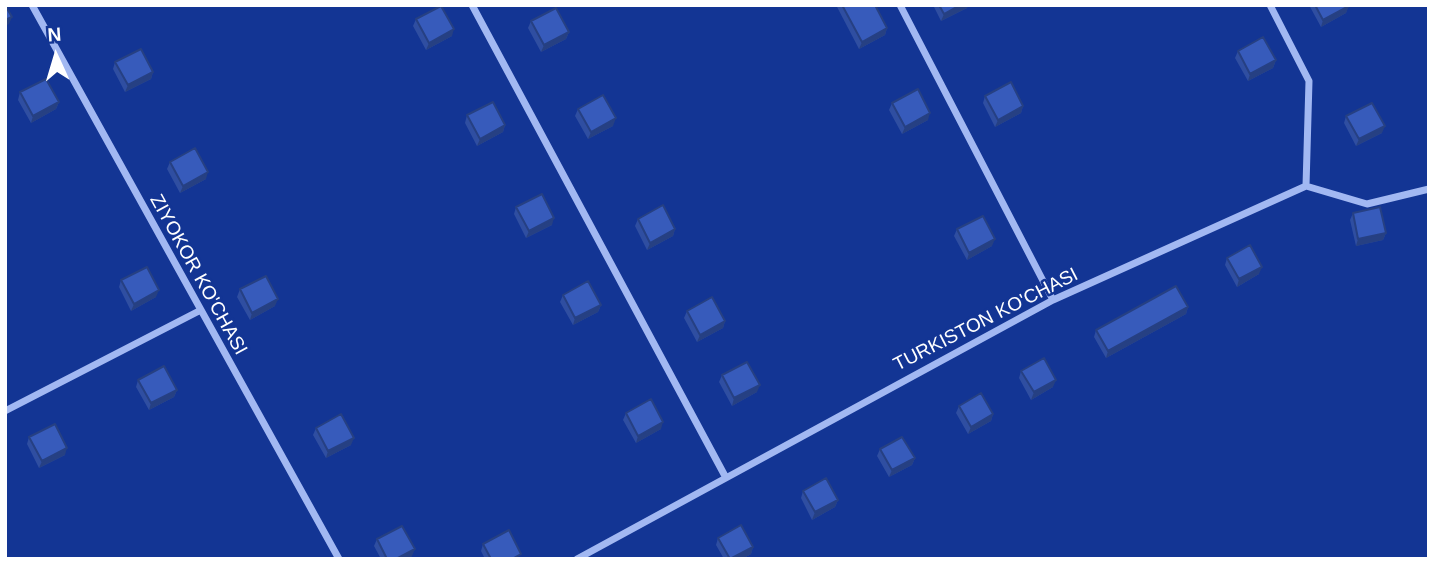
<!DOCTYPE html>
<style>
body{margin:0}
#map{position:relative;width:1434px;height:564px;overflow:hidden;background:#133594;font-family:Arial,sans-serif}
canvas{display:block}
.frame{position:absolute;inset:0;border:7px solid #fff;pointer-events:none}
.north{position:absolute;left:21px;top:21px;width:70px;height:70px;-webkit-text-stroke:5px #133594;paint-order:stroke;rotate:356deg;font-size:19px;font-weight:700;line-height:28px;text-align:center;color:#fff}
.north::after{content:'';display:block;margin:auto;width:24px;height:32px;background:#fff;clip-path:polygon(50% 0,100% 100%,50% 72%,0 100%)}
</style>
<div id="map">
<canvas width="1434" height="564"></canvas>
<div class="frame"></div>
<div class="north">N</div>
</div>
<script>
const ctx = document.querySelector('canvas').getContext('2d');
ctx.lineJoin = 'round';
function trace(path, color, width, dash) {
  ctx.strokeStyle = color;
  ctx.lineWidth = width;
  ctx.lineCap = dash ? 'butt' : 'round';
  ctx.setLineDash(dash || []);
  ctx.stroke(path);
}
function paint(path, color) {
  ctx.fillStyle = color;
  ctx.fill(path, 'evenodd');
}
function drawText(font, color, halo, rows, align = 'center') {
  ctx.font = font + ' Arial,sans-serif';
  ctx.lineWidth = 5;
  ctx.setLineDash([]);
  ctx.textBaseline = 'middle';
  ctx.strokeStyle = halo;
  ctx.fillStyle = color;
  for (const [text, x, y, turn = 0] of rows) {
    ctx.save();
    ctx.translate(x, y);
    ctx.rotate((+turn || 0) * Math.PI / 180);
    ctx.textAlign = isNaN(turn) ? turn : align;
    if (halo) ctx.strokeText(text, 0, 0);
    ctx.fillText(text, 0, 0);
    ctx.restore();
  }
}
trace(new Path2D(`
 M 32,5 L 339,559
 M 472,5 L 725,476
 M 900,5 L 1053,300
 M 1270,5 L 1309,81 L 1306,186
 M 5,411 L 199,311
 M 577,559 L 1053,300 L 1306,186 L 1367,204 L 1429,189`), '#a2b8f2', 7);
paint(new Path2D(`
 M 836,5 L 875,5 L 887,28 L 885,35 L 859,49 Z
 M 933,5 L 968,5 L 967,8 L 941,21 Z
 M 1309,5 L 1348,5 L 1346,13 L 1321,27 Z
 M 416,19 L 452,36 L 426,50 L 413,26 Z
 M 531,21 L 569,32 L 566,39 L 541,52 L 528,28 Z
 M 1238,51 L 1276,60 L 1273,68 L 1248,81 L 1235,58 Z
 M 115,62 L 153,72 L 151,79 L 125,92 L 113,69 Z
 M 20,92 L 59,102 L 56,109 L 31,123 L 18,100 Z
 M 985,96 L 1023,106 L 1021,113 L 995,127 L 983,103 Z
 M 892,103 L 928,120 L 902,134 L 889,110 Z
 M 578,109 L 613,126 L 588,139 L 575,116 Z
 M 467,115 L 505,125 L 503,132 L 477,146 L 465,123 Z
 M 1346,116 L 1382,133 L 1356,146 L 1344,123 Z
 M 170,162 L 206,179 L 180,193 L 167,169 Z
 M 516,207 L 552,225 L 526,238 L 514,214 Z
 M 1353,213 L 1386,233 L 1383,240 L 1356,246 L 1350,220 Z
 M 638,219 L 675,229 L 673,236 L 647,250 L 635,226 Z
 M 957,229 L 992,246 L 967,260 L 954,236 Z
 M 1227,258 L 1259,274 L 1237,287 L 1225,265 Z
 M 121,280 L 156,297 L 131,311 L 119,287 Z
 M 240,289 L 275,306 L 250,320 L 237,297 Z
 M 563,295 L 601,305 L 598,312 L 573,325 L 560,302 Z
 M 1188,307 L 1186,314 L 1106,358 L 1094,337 L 1096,330 Z
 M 687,311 L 725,321 L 723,328 L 697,342 L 684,318 Z
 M 1021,371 L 1053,387 L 1031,400 L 1019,378 Z
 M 722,375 L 757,392 L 732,406 L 719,382 Z
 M 138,380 L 177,390 L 174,397 L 149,410 L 136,387 Z
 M 959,406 L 993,414 L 991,421 L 968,434 L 956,413 Z
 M 626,413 L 661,429 L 636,443 L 623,420 Z
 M 316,428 L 351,445 L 326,458 L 313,435 Z
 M 29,437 L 65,455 L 39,468 L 27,444 Z
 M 880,449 L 915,458 L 912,465 L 889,477 L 877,456 Z
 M 803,491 L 838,500 L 835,507 L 812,520 L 801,498 Z
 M 718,538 L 753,547 L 751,554 L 742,559 L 724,559 L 716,545 Z
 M 377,539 L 412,556 L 407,559 L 381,559 L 374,546 Z
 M 483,544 L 520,559 L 485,559 L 481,551 Z`), '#2f4ea1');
paint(new Path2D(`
 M 960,5 L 968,5 L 967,8 L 941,21 L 944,14 Z
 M 1349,6 L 1346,13 L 1321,27 L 1323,20 Z
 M 12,17 L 9,24 L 5,26 L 5,20 Z
 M 887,28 L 885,35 L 859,49 L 862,42 Z
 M 454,29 L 452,36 L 426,50 L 429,43 Z
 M 569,32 L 566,39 L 541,52 L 544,45 Z
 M 1276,60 L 1273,68 L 1248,81 L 1250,74 Z
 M 153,72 L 151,79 L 125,92 L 128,85 Z
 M 59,102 L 56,109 L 31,123 L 33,116 Z
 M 1023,106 L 1021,113 L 995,127 L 998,120 Z
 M 930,113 L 928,120 L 902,134 L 905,127 Z
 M 616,118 L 613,126 L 588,139 L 591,132 Z
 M 505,125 L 503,132 L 477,146 L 480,139 Z
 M 1385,126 L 1382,133 L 1356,146 L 1359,139 Z
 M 208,172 L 206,179 L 180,193 L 183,186 Z
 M 554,218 L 552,225 L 526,238 L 529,231 Z
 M 675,229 L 673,236 L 647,250 L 650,243 Z
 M 1386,233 L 1383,240 L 1356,246 L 1358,239 Z
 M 995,239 L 992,246 L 967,260 L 969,253 Z
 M 1262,267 L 1259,274 L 1237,287 L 1239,279 Z
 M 159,290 L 156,297 L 131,311 L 134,304 Z
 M 278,299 L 275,306 L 250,320 L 252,313 Z
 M 601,305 L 598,312 L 573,325 L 575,318 Z
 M 1188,307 L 1186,314 L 1106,358 L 1108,351 Z
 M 725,321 L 723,328 L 697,342 L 700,335 Z
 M 1056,380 L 1053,387 L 1031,400 L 1034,392 Z
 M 760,385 L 757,392 L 732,406 L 734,398 Z
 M 177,390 L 174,397 L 149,410 L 151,403 Z
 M 993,414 L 991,421 L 968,434 L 971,427 Z
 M 663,422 L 661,429 L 636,443 L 638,436 Z
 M 354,438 L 351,445 L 326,458 L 328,451 Z
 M 67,448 L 65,455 L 39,468 L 42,461 Z
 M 915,458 L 912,465 L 889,477 L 892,470 Z
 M 838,500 L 835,507 L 812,520 L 815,512 Z
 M 753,547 L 751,554 L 742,559 L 731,559 Z
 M 415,549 L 412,556 L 407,559 L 396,559 Z`), '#264083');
const building = new Path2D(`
 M 5,5 L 12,17 L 5,20 Z
 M 842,5 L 875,5 L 887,28 L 862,42 Z
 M 939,5 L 960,5 L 944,14 Z
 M 1315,5 L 1348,5 L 1349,6 L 1323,20 Z
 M 441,6 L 454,29 L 429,43 L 416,19 Z
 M 556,8 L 569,32 L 544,45 L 531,21 Z
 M 1263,37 L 1276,60 L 1250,74 L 1238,51 Z
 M 141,49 L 153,72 L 128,85 L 115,62 Z
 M 46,79 L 59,102 L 33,116 L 20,92 Z
 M 1011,82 L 1023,106 L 998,120 L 985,96 Z
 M 918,89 L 930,113 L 905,127 L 892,103 Z
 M 603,95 L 616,118 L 591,132 L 578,109 Z
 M 493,102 L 505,125 L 480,139 L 467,115 Z
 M 1372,103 L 1385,126 L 1359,139 L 1346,116 Z
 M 195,148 L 208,172 L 183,186 L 170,162 Z
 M 542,194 L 554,218 L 529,231 L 516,207 Z
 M 663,205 L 675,229 L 650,243 L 638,219 Z
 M 1380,207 L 1386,233 L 1358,239 L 1353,213 Z
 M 983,216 L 995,239 L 969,253 L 957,229 Z
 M 1250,245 L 1262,267 L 1239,279 L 1227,258 Z
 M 147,267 L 159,290 L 134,304 L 121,280 Z
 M 266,276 L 278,299 L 252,313 L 240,289 Z
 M 588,281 L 601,305 L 575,318 L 563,295 Z
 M 1176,286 L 1188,307 L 1108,351 L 1096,330 Z
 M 712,297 L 725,321 L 700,335 L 687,311 Z
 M 1044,358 L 1056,380 L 1034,392 L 1021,371 Z
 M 747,362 L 760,385 L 734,398 L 722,375 Z
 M 164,366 L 177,390 L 151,403 L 138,380 Z
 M 981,393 L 993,414 L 971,427 L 959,406 Z
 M 651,399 L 663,422 L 638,436 L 626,413 Z
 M 341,414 L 354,438 L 328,451 L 316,428 Z
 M 55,424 L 67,448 L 42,461 L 29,437 Z
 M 902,437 L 915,458 L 892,470 L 880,449 Z
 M 826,478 L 838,500 L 815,512 L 803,491 Z
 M 741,525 L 753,547 L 730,559 L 718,538 Z
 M 402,526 L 415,549 L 396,559 L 387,559 L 377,539 Z
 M 509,530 L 521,554 L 512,559 L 491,559 L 483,544 Z`);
paint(building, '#375bbb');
trace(building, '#264083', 2);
drawText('19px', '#fff', '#133594', [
 ["ZIYOKOR KO'CHASI",198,275,61],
 ["TURKISTON KO'CHASI",986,320,-27]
]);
</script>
